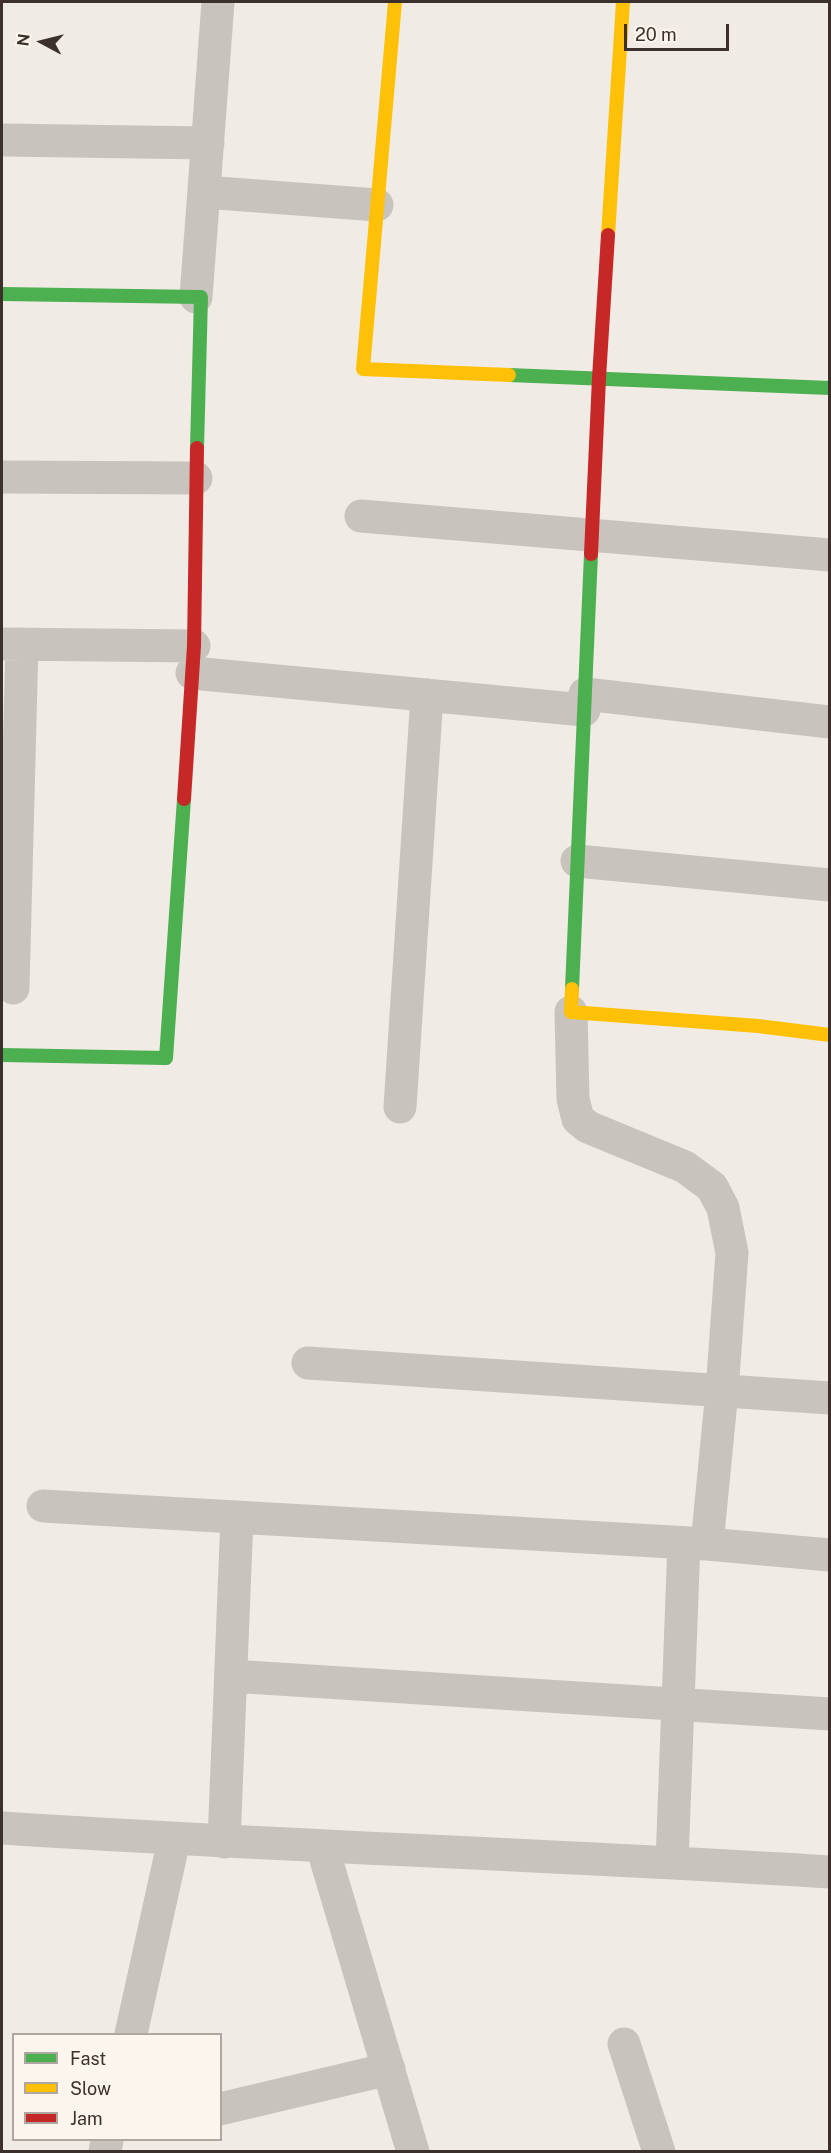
<!DOCTYPE html>
<style>
body{margin:0}
#map{position:relative;width:831px;height:2153px;overflow:hidden;background:#f0ebe5;font-family:"Public Sans",sans-serif}
canvas{display:block}
.frame{position:absolute;inset:0;border:3px solid #3b302b;pointer-events:none}
.legend{position:absolute;left:12px;top:2033px;width:210px;height:108px;box-sizing:border-box;background:#fbf5ee;border:2px solid #aea6a0;margin:0;padding:8px 10px;list-style:none;font-size:18px;color:#3b302b}
.legend li{display:flex;align-items:center;gap:12px;height:30px}
.legend b{width:30px;border:2px solid #aea6a0}
.north{position:absolute;left:12px;top:12px;width:60px;height:60px;-webkit-text-stroke:4px #fbf5ee;paint-order:stroke;rotate:277deg;font-size:16px;font-weight:700;line-height:24px;text-align:center;color:#3b302b}
.north::after{content:'';display:block;margin:auto;width:21px;height:27px;background:#3b302b;clip-path:polygon(50% 0,100% 100%,50% 72%,0 100%)}
.scale{position:absolute;left:624px;top:24px;width:105px;height:27px;box-sizing:border-box;border:3px solid #3b302b;border-top:0;padding-left:8px;font-size:18px;line-height:21px;white-space:nowrap;color:#3b302b;-webkit-text-stroke:4px #fbf5ee;paint-order:stroke}
</style>
<div id="map">
<canvas width="831" height="2153"></canvas>
<div class="frame"></div>
<ul class="legend">
<li><b style="height:8px;background:#4caf50"></b>Fast</li>
<li><b style="height:8px;background:#ffc107"></b>Slow</li>
<li><b style="height:8px;background:#c62828"></b>Jam</li>
</ul>
<div class="north">N</div>
<div class="scale">20 m</div>
</div>
<script>
const ctx = document.querySelector('canvas').getContext('2d');
ctx.lineJoin = 'round';
function trace(path, color, width, dash) {
  ctx.strokeStyle = color;
  ctx.lineWidth = width;
  ctx.lineCap = dash ? 'butt' : 'round';
  ctx.setLineDash(dash || []);
  ctx.stroke(path);
}
trace(new Path2D(`
 M 2,140 L 208,143
 M 204,192 L 377,205
 M 196,297 L 218,2
 M 2,477 L 196,478
 M 361,516 L 830,555
 M 2,644 L 194,646
 M 192,673 L 584,710
 M 585,694 L 830,722
 M 577,861 L 830,885
 M 13,988 L 22,644
 M 571,1012 L 573,1099 L 578,1119 L 588,1127 L 685,1167 L 712,1187 L 723,1208 L 732,1253 L 722,1391 L 707,1544
 M 400,1107 L 427,695
 M 308,1363 L 830,1398
 M 43,1506 L 707,1544 L 830,1555
 M 231,1676 L 830,1714
 M 2,1828 C 277,1846 554,1855 830,1872
 M 224,1842 L 237,1517
 M 322,1846 L 413,2152
 M 672,1862 L 684,1543
 M 131,2034 L 174,1840
 M 624,2044 L 659,2152
 M 220,2109 L 389,2069
 M 105,2152 L 107,2140`), '#c9c3be', 33);
trace(new Path2D(`
 M 2,294 L 201,297 L 197,448
 M 509,375 L 830,388
 M 572,989 L 591,554
 M 2,1055 L 166,1058 L 184,799`), '#4caf50', 14);
trace(new Path2D(`
 M 395,2 L 363,369 L 509,375
 M 608,235 L 623,2
 M 572,989 L 571,1012 L 758,1026 L 830,1035`), '#ffc107', 14);
trace(new Path2D(`
 M 591,554 L 599,378 L 608,235
 M 184,799 L 194,646 L 197,448`), '#c62828', 14);
</script>
